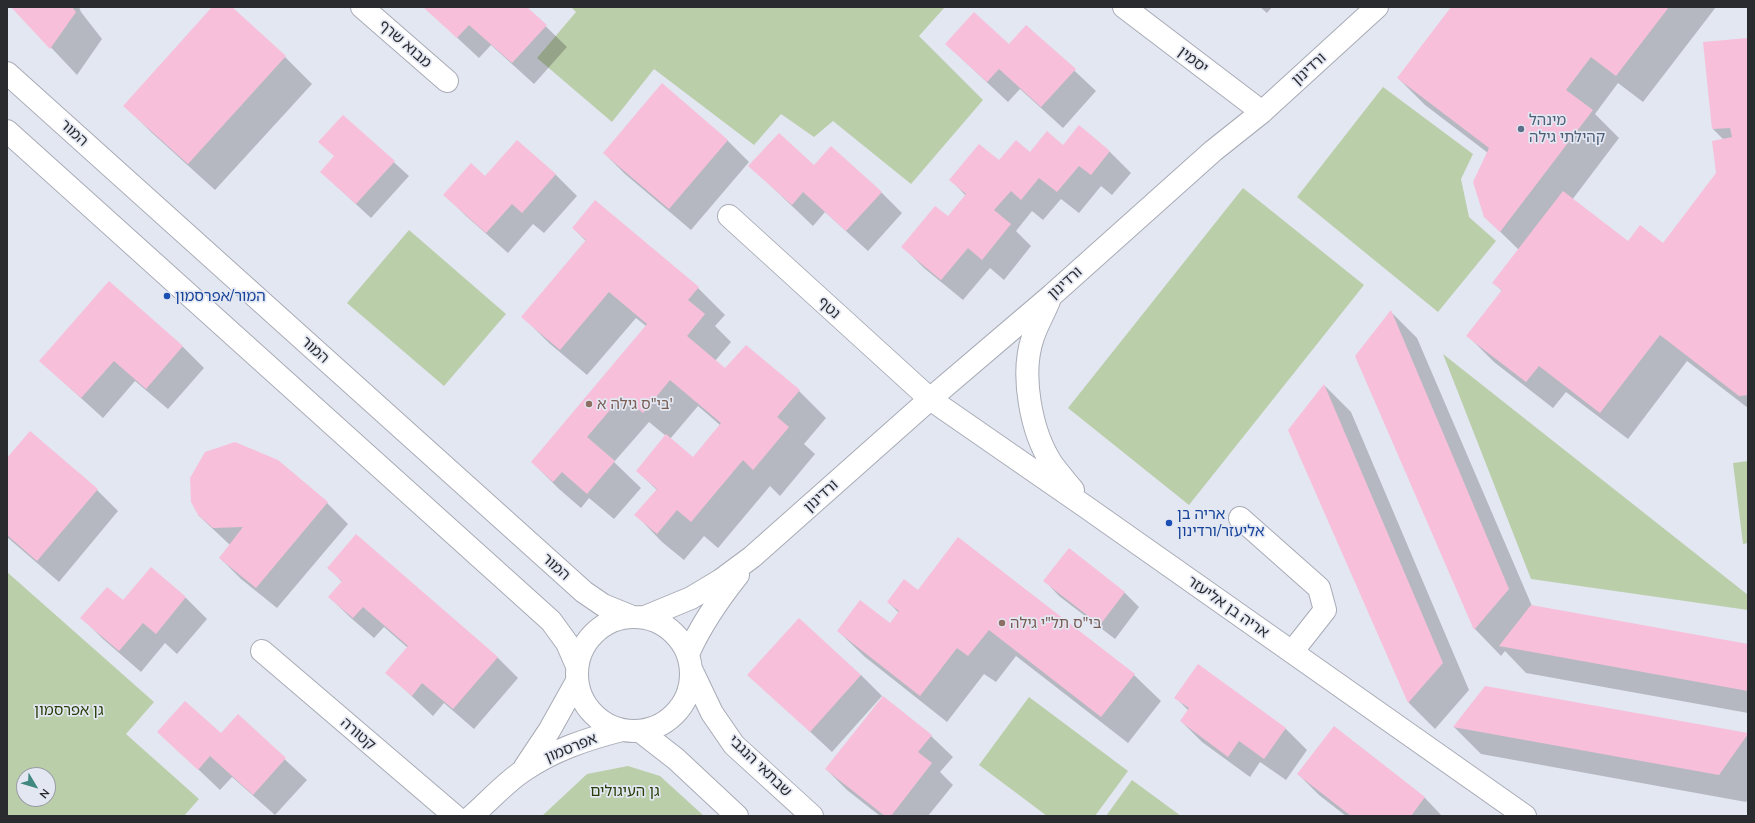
<!DOCTYPE html>
<meta charset="utf-8">
<style>
body{margin:0}
#map{position:relative;width:1755px;height:823px;overflow:hidden;background:#e3e7f2;font-family:Mulish,sans-serif}
canvas{display:block}
.frame{position:absolute;inset:0;border:8px solid #2a2b2f;pointer-events:none}
.north{position:absolute;left:16px;top:767px;width:40px;height:40px;box-sizing:border-box;background:#e3e7f2;border:1px solid #999ca4;border-radius:50%;rotate:128deg;font-size:11px;font-weight:700;line-height:16px;text-align:center;color:#2a2b2f}
.north::after{content:'';display:block;margin:auto;width:14px;height:18px;background:#418881;clip-path:polygon(50% 0,100% 100%,50% 72%,0 100%)}
</style>
<div id="map">
<canvas width="1755" height="823"></canvas>
<div class="frame"></div>
<div class="north">N</div>
</div>
<script>
const ctx = document.querySelector('canvas').getContext('2d');
ctx.lineJoin = 'round';
function paint(path, color) {
  ctx.fillStyle = color;
  ctx.fill(path, 'evenodd');
}
function trace(path, color, width, dash) {
  ctx.strokeStyle = color;
  ctx.lineWidth = width;
  ctx.lineCap = dash ? 'butt' : 'round';
  ctx.setLineDash(dash || []);
  ctx.stroke(path);
}
function drawText(font, color, halo, rows, align = 'center') {
  ctx.font = font + ' Mulish,"Noto Sans Hebrew",sans-serif';
  ctx.lineWidth = 3.5;
  ctx.setLineDash([]);
  ctx.textBaseline = 'middle';
  ctx.strokeStyle = halo;
  ctx.fillStyle = color;
  for (const [text, x, y, turn = 0] of rows) {
    ctx.save();
    ctx.translate(x, y);
    ctx.rotate((+turn || 0) * Math.PI / 180);
    ctx.textAlign = isNaN(turn) ? turn : align;
    if (halo) ctx.strokeText(text, 0, 0);
    ctx.fillText(text, 0, 0);
    ctx.restore();
  }
}
paint(new Path2D(`
 M 571,7 L 945,7 L 919,36 L 983,100 L 911,184 L 833,121 L 814,137 L 781,114 L 754,145 L 654,69 L 612,122 L 537,58 L 576,12 Z
 M 1383,87 L 1473,154 L 1461,179 L 1469,217 L 1496,241 L 1438,312 L 1297,197 Z
 M 1243,188 L 1364,285 L 1189,505 L 1068,408 Z
 M 409,230 L 506,314 L 444,386 L 347,303 Z
 M 1443,354 L 1748,595 L 1748,610 L 1531,579 Z
 M 1748,461 L 1748,543 L 1743,544 L 1733,463 Z
 M 7,572 L 154,702 L 126,734 L 199,799 L 184,816 L 7,816 ZM 24,775 L 48,775 L 48,799 L 24,799 Z
 M 1029,697 L 1128,771 L 1095,816 L 1047,816 L 979,765 Z
 M 628,766 L 660,776 L 704,816 L 542,816 L 587,774 Z
 M 1132,780 L 1181,816 L 1106,816 Z`), '#bbceaa');
paint(new Path2D(`
 M 13,7 L 79,7 L 81,12 L 102,39 L 77,75 Z
 M 214,7 L 230,7 L 285,57 L 312,84 L 215,190 L 151,132 L 125,106 Z
 M 424,7 L 526,7 L 567,47 L 534,84 L 491,45 L 479,58 Z
 M 1260,7 L 1272,7 L 1267,13 Z
 M 1452,7 L 1716,7 L 1643,102 L 1618,83 L 1595,114 L 1619,138 L 1572,200 L 1628,243 L 1663,244 L 1717,174 L 1724,140 L 1713,129 L 1748,39 L 1748,408 L 1687,361 L 1628,439 L 1566,392 L 1553,408 L 1494,362 L 1468,336 L 1502,291 L 1494,283 L 1519,250 L 1485,217 L 1488,153 L 1425,105 L 1398,78 Z
 M 1027,26 L 1096,91 L 1063,128 L 1020,89 L 1008,102 L 946,44 L 1009,45 Z
 M 343,116 L 409,176 L 371,218 L 321,172 L 335,157 Z
 M 1079,126 L 1110,152 L 1131,173 L 1112,195 L 1101,186 L 1079,213 L 1061,199 L 1043,220 L 1032,211 L 1016,231 L 1031,246 L 1004,280 L 990,268 L 963,300 L 924,268 L 903,247 L 949,218 L 966,196 L 951,180 L 999,162 L 1063,146 Z
 M 727,140 L 749,162 L 691,230 L 625,174 L 604,153 Z
 M 517,141 L 556,175 L 577,196 L 544,233 L 533,224 L 508,253 L 466,216 L 445,195 L 485,177 Z
 M 750,166 L 814,166 L 881,192 L 902,213 L 868,251 L 825,212 L 813,226 Z
 M 595,202 L 698,288 L 725,315 L 715,326 L 731,342 L 715,361 L 725,370 L 746,346 L 799,391 L 826,418 L 804,444 L 815,454 L 780,496 L 770,486 L 718,548 L 704,536 L 684,560 L 662,542 L 636,515 L 657,490 L 637,471 L 666,436 L 649,422 L 614,462 L 641,488 L 614,519 L 589,498 L 581,508 L 559,489 L 532,462 L 646,326 L 636,318 L 587,375 L 549,343 L 523,317 L 586,241 L 573,228 ZM 698,406 L 720,425 L 693,458 L 670,439 Z
 M 109,282 L 183,347 L 204,368 L 168,409 L 135,381 L 103,418 L 40,361 Z
 M 1391,312 L 1417,338 L 1532,606 L 1748,645 L 1748,713 L 1526,673 L 1505,651 L 1501,656 L 1475,629 L 1356,357 Z
 M 1325,386 L 1351,412 L 1469,690 L 1435,729 L 1409,703 L 1290,431 Z
 M 30,433 L 97,490 L 118,511 L 59,582 L 7,537 L 7,459 Z
 M 327,503 L 348,524 L 277,608 L 241,579 L 220,558 L 230,545 L 198,515 Z
 M 1069,549 L 1125,593 L 1139,607 L 1115,639 L 1059,596 L 1045,581 Z
 M 329,568 L 497,657 L 518,678 L 474,729 L 444,703 L 433,716 L 387,673 L 408,648 L 384,627 L 374,638 L 351,618 L 329,597 L 342,582 Z
 M 151,569 L 186,598 L 207,619 L 177,654 L 165,643 L 141,672 L 103,639 L 82,618 L 123,602 Z
 M 918,591 L 1134,675 L 1161,701 L 1128,743 L 1016,656 L 996,682 L 984,674 L 947,722 L 865,657 L 838,631 L 890,624 L 899,613 L 888,602 Z
 M 1198,666 L 1286,729 L 1307,750 L 1286,780 L 1260,762 L 1250,777 L 1202,742 L 1181,721 L 1189,711 L 1175,697 Z
 M 749,675 L 861,675 L 882,696 L 832,752 Z
 M 238,716 L 307,780 L 275,815 L 232,777 L 220,790 L 159,732 L 221,735 Z
 M 1454,727 L 1748,734 L 1748,799 L 1746,802 L 1481,754 Z
 M 1334,728 L 1425,798 L 1442,816 L 1346,816 L 1319,795 L 1298,774 Z
 M 931,736 L 953,757 L 940,772 L 953,785 L 928,816 L 880,816 L 847,790 L 826,769 Z`), '#0003');
paint(new Path2D(`
 M 11,7 L 72,7 L 76,12 L 50,49 Z
 M 212,7 L 232,7 L 286,56 L 188,164 L 123,106 Z
 M 423,7 L 527,7 L 547,25 L 512,63 L 469,25 L 457,38 Z
 M 1451,7 L 1669,7 L 1616,76 L 1591,57 L 1566,90 L 1593,110 L 1500,232 L 1484,217 L 1473,182 L 1489,148 L 1397,78 Z
 M 974,12 L 1009,44 L 1026,25 L 1076,69 L 1041,107 L 999,69 L 987,82 L 945,44 Z
 M 1748,38 L 1748,395 L 1739,396 L 1660,335 L 1600,413 L 1539,366 L 1526,382 L 1466,336 L 1502,290 L 1492,283 L 1563,191 L 1628,241 L 1640,225 L 1663,243 L 1716,173 L 1712,141 L 1732,137 L 1730,128 L 1712,129 L 1703,42 Z
 M 662,83 L 728,140 L 669,209 L 603,153 Z
 M 343,115 L 395,161 L 356,204 L 320,172 L 334,156 L 318,142 Z
 M 1079,125 L 1110,151 L 1091,175 L 1079,166 L 1057,192 L 1039,178 L 1021,200 L 1011,191 L 994,210 L 1011,224 L 982,260 L 968,248 L 941,280 L 901,247 L 935,206 L 948,216 L 966,194 L 949,180 L 979,144 L 999,160 L 1016,140 L 1030,152 L 1047,131 L 1063,145 Z
 M 779,133 L 814,165 L 831,146 L 882,192 L 846,231 L 803,192 L 792,205 L 748,166 Z
 M 517,140 L 556,174 L 522,213 L 512,204 L 486,233 L 443,195 L 471,163 L 485,176 Z
 M 595,200 L 699,287 L 688,300 L 705,314 L 687,336 L 725,368 L 746,345 L 800,390 L 777,417 L 789,427 L 753,470 L 743,460 L 691,522 L 677,510 L 657,534 L 634,515 L 657,489 L 636,471 L 666,434 L 693,457 L 721,423 L 670,380 L 643,413 L 622,396 L 587,437 L 615,461 L 587,494 L 562,472 L 553,482 L 531,462 L 647,324 L 609,292 L 560,350 L 521,317 L 586,240 L 572,228 Z
 M 109,281 L 183,346 L 146,389 L 114,361 L 81,398 L 39,361 Z
 M 1391,310 L 1509,589 L 1474,630 L 1355,356 Z
 M 1324,384 L 1443,663 L 1408,703 L 1288,430 Z
 M 30,431 L 98,489 L 37,561 L 7,535 L 7,458 Z
 M 235,442 L 278,460 L 328,502 L 256,588 L 219,558 L 243,527 L 213,528 L 198,515 L 191,502 L 190,478 L 205,452 Z
 M 356,534 L 498,657 L 453,709 L 422,683 L 412,696 L 385,673 L 408,646 L 363,607 L 353,618 L 328,597 L 342,581 L 327,568 Z
 M 958,537 L 1135,674 L 1101,717 L 989,630 L 968,656 L 957,648 L 920,696 L 837,631 L 860,600 L 890,623 L 899,611 L 887,602 L 904,579 L 918,590 Z
 M 1069,548 L 1125,592 L 1100,625 L 1043,581 Z
 M 151,567 L 186,597 L 156,634 L 143,623 L 119,651 L 80,618 L 107,587 L 123,600 Z
 M 1531,605 L 1748,644 L 1748,691 L 1499,646 Z
 M 799,618 L 861,675 L 810,732 L 747,675 Z
 M 1198,664 L 1286,728 L 1264,759 L 1239,741 L 1228,757 L 1180,721 L 1189,708 L 1174,698 Z
 M 1485,686 L 1748,733 L 1748,734 L 1719,775 L 1453,727 Z
 M 883,696 L 932,735 L 918,752 L 932,763 L 891,816 L 885,816 L 825,769 Z
 M 185,701 L 221,733 L 238,714 L 286,758 L 253,795 L 210,756 L 198,770 L 157,732 Z
 M 1334,726 L 1425,797 L 1411,816 L 1351,816 L 1297,774 Z`), '#f7bfd9');
const minor = new Path2D(`
 M 362,7 L 447,81
 M 1124,7 L 1262,112
 M 7,73 L 584,592 L 603,605 L 630,616
 M 7,131 L 551,621 L 567,643 L 577,666
 M 729,216 L 930,399 L 1086,507 L 1525,816
 M 1049,301 C 1044,313 1037,325 1033,337 C 1020,374 1031,432 1052,464 C 1059,473 1066,482 1073,490
 M 1240,518 L 1319,588 L 1325,610 L 1292,652
 M577 674a57 57 0 1 1 114 0a57 57 0 1 1-114 0Z
 M 645,617 L 691,598 L 721,580 L 752,557 L 930,399 L 1052,295 L 1213,151 L 1262,112 L 1377,7
 M 262,651 L 455,816
 M 688,654 C 701,625 718,600 738,575
 M 691,669 L 712,713 L 734,745 L 812,816
 M 640,731 L 676,759 L 737,816
 M 525,767 L 549,731 L 577,681
 M 472,816 C 488,802 506,782 523,771 C 553,750 587,739 622,730`);
trace(minor, '#a8abb6', 24);
trace(minor, '#fff', 22);
for (const [x, y, r, color] of [
 [1521,129,4,"#5c6f8a"],
 [167,296,4,"#1a4fb4"],
 [589,404,4,"#8d6e63"],
 [1169,523,4,"#1a4fb4"],
 [1002,623,4,"#8d6e63"]
]) {
  const dot = new Path2D();
  dot.arc(x, y, r, 0, 2 * Math.PI);
  ctx.fillStyle = color;
  ctx.fill(dot);
  trace(dot, '#e3e7f2', 1.5);
}
drawText('15px', '#2a2b2f', '#e3e7f2', [
 ["מבוא שרף",405,44,41],
 ["יסמין",1193,60,37],
 ["ורדינון",1309,69,-42],
 ["המור",74,133,42],
 ["ורדינון",1065,283,-42],
 ["נטף",829,308,42],
 ["המור",315,350,42],
 ["ורדינון",821,496,-42],
 ["המור",556,567,42],
 ["אריה בן אליעזר",1228,607,35],
 ["קטורה",358,734,41],
 ["אפרסמון",571,748,-22],
 ["שבתאי הנגבי",760,766,44]
]);
drawText('15px', '#4e5e75', '#e3e7f2', [
 ["מינהל",1529,120],
 ["קהילתי גילה",1529,137]
], 'left');
drawText('15px', '#164399', '#e3e7f2', [
 ["המור/אפרסמון",175,296],
 ["אריה בן",1177,514],
 ["אליעזר/ורדינון",1177,531]
], 'left');
drawText('15px', '#785e54', '#e3e7f2', [
 ["בי\"ס גילה א'",597,404],
 ["בי\"ס תל\"י גילה",1010,623]
], 'left');
drawText('15px', '#293f09', '#e3e7f2', [
 ["גן אפרסמון",69,710],
 ["גן העיגולים",625,791]
]);
</script>
